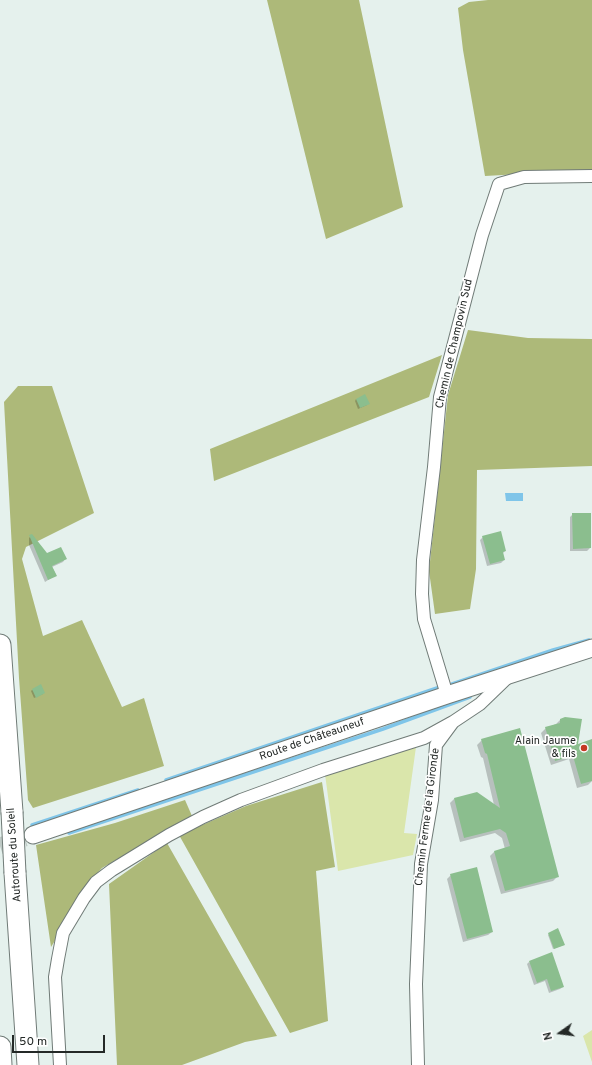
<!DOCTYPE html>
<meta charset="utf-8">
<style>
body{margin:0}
#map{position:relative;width:592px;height:1065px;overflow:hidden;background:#e5f1ed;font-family:Overpass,sans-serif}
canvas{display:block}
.north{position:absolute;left:540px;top:1013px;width:40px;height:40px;-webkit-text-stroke:3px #fff;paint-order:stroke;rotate:256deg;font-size:11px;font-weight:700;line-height:16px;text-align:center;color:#242927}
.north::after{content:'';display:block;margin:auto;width:14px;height:18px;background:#242927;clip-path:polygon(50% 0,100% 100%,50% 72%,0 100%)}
.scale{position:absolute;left:12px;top:1035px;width:93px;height:18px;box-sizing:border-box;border:2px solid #242927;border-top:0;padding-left:5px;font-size:12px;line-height:14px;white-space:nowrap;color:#242927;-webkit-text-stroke:3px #fff;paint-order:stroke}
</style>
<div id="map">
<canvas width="592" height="1065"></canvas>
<div class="north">N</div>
<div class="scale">50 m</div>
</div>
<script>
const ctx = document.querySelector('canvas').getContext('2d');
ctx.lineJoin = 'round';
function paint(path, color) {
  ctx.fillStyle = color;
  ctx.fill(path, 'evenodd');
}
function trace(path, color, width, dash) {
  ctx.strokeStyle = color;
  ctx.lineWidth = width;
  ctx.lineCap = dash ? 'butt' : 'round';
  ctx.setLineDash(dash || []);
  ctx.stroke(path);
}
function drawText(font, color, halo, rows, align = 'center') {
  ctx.font = font + ' Overpass,sans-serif';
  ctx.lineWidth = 3.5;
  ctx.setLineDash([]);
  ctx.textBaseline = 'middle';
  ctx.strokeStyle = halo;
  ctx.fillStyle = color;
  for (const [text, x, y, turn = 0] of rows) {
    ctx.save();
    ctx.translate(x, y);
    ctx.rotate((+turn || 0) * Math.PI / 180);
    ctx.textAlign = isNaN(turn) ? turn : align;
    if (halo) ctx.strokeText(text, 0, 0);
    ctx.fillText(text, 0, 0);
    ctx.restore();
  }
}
paint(new Path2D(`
 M 416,747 L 404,833 L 417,834 L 413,855 L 338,871 L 325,774 Z
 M 592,1030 L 592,1062 L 583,1036 Z`), '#dae6ab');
paint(new Path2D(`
 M 267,0 L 359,0 L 403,207 L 326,239 Z
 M 488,0 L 592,0 L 592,170 L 485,176 L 463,50 L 458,8 L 469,2 Z
 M 468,330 L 528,338 L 592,339 L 592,466 L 477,470 L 476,569 L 470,609 L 435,614 L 429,571 L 448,395 Z
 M 442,355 L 429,397 L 214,481 L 210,449 Z
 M 18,386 L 52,386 L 94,513 L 26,547 L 22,559 L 43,636 L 82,620 L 122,707 L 144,698 L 164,766 L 33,808 L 28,800 L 19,678 L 4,402 Z
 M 322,782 L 335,867 L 316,871 L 328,1021 L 290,1033 L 179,835 L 246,806 Z
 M 185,800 L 192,816 L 102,868 L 91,880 L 71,915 L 51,947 L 36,845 L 115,823 Z
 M 167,843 L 277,1036 L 245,1042 L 182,1065 L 117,1065 L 109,884 Z`), '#adb979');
paint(new Path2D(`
 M 505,493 L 523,493 L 523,501 L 506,501 Z`), '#7fc5e9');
paint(new Path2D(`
 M 356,399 L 367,405 L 358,409 L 355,401 Z
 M 573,514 L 590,548 L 587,551 L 570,551 L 570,517 Z
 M 32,535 L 47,555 L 65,559 L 63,562 L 52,567 L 56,575 L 45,582 L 29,545 L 29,538 Z
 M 483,537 L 505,551 L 502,554 L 504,560 L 501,563 L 487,566 L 480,540 Z
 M 32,690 L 43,694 L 34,698 L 31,691 Z
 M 561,719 L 577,745 L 592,740 L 592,781 L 588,785 L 577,788 L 569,759 L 551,765 L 541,733 L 546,728 L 556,724 Z
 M 482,740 L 558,876 L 553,881 L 501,894 L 490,856 L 494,852 L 505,849 L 502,838 L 495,833 L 460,842 L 450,803 L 454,799 L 494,805 L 483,758 L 481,757 L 477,745 Z
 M 451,875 L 492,932 L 488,935 L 463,942 L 447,879 Z
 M 549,934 L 564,945 L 553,949 L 548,935 Z
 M 529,962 L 563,987 L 560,989 L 549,993 L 545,981 L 534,985 L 527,964 Z`), '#0003');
trace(new Path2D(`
 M 452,684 L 553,650 L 589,640
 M 166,780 L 437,688
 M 32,825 L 138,790
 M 69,833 L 383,729 L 470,697`), '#7fc5e9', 3.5);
paint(new Path2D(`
 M 365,394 L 370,404 L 360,408 L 356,399 Z
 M 572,513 L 591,513 L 591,548 L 573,549 Z
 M 501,531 L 506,551 L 503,552 L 505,560 L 490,564 L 482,536 Z
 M 32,534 L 47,553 L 61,547 L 67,559 L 52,566 L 57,576 L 48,580 L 29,535 Z
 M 41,684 L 45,693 L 36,698 L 32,689 Z
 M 565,717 L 582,719 L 578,744 L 592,739 L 592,781 L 581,784 L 573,756 L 555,761 L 545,727 L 560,723 L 560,719 Z
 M 520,728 L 559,877 L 505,891 L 494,851 L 510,846 L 506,833 L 500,829 L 464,838 L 454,798 L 477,792 L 500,808 L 487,754 L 485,753 L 481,739 Z
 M 477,867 L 493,932 L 467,939 L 450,874 Z
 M 558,928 L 565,945 L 554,949 L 548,933 Z
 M 552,952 L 564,987 L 551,991 L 547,979 L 537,983 L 529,961 Z`), '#8bbe8e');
trace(new Path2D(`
 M 0,846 L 25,838`), '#bec9c5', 17, [17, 8]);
const minor = new Path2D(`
 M 447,695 L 424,619 L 422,594 L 423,560 L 434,467 L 440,397 L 482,235 L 499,184 L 524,177 L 592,176
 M 60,1065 L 55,977 L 58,959 L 63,933 L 84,898 L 96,882 L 112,870 L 169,835 L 203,817 L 241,800 L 323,770 L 424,738 L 453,722
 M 418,1065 L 416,984 L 421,864 L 432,800 L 436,745 L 453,722 L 480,704 L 508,677`);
const secondary = new Path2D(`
 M 33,835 L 447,695 L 592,648`);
const motorway = new Path2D(`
 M 0,645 L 12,812
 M 15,873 L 28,1065
 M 0,1047 L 1,1065`);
trace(minor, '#707b77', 14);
trace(secondary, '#707b77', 19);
trace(motorway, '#707b77', 23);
trace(minor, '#fff', 12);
trace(secondary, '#fff', 17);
trace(motorway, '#fff', 21);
const motorwayBridge = new Path2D(`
 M 12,812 L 15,873`);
trace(motorwayBridge, '#707b77', 23, []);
trace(motorwayBridge, '#fff', 21);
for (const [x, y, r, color] of [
 [584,748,4,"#c53923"]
]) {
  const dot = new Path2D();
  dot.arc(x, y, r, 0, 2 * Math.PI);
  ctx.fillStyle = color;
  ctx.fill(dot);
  trace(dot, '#fff', 1.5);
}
drawText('11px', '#242927', '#fff', [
 ["Chemin de Champovin Sud",455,344,-77],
 ["Route de Châteauneuf",312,740,-19],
 ["Chemin Ferme de la Gironde",428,817,-83],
 ["Autoroute du Soleil",15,855,-94]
]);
drawText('11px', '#242927', '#fff', [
 ["Alain Jaume",576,742],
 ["& fils",576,755]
], 'right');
</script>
